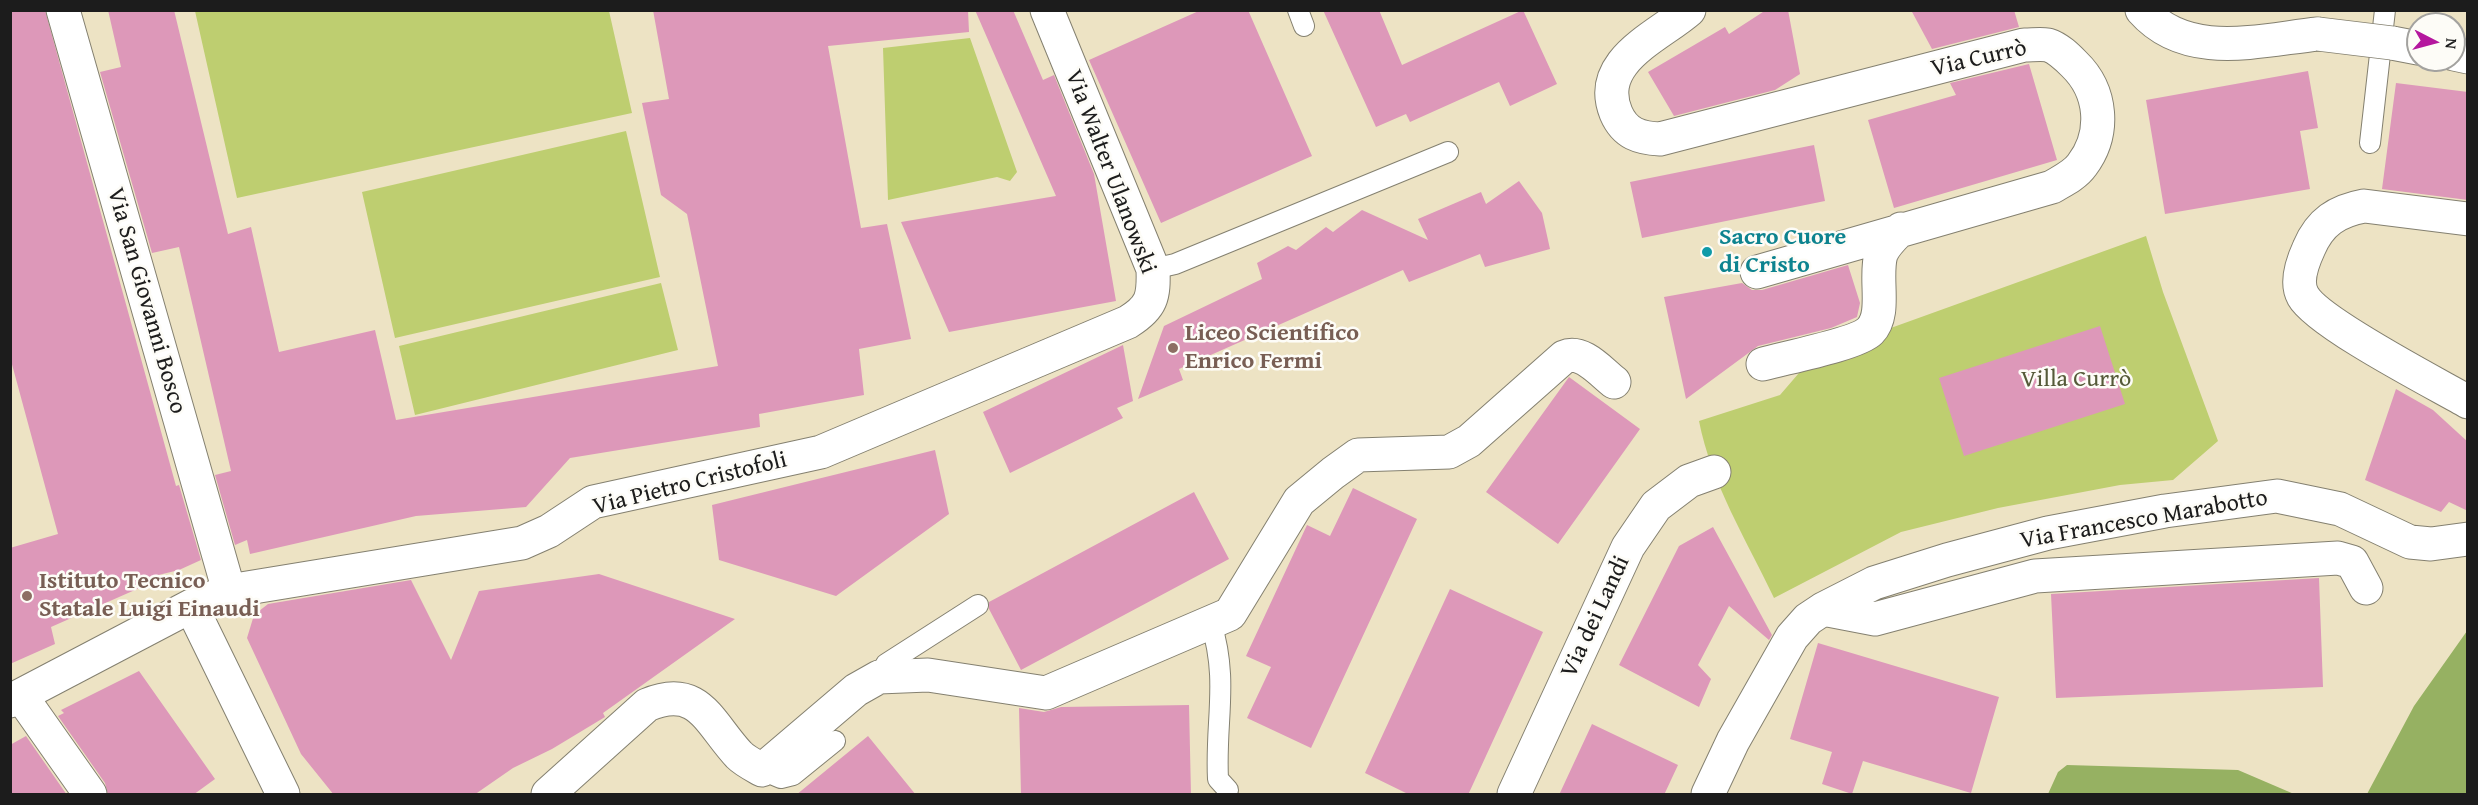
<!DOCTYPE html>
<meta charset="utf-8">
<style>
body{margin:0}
#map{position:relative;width:2478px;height:805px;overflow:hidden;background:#ede3c4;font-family:"Gentium Book Plus",serif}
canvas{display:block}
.frame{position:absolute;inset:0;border:12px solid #1c1c1c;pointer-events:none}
.north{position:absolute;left:2406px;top:12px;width:60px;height:60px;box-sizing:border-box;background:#fdfcf7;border:2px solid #a3a29f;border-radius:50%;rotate:96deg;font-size:16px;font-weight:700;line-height:24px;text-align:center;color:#1c1c1c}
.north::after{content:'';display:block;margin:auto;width:21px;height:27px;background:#b5179e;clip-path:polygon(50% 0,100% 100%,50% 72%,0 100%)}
</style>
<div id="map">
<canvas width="2478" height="805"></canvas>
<div class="frame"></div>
<div class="north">N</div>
</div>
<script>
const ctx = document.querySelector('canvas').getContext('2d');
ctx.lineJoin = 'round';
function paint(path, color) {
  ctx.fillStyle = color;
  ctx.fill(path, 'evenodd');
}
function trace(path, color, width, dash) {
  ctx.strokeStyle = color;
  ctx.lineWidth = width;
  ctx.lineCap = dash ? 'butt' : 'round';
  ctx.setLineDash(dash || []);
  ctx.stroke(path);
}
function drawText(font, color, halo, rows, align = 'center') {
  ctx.font = font + ' "Gentium Book Plus",serif';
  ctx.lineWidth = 5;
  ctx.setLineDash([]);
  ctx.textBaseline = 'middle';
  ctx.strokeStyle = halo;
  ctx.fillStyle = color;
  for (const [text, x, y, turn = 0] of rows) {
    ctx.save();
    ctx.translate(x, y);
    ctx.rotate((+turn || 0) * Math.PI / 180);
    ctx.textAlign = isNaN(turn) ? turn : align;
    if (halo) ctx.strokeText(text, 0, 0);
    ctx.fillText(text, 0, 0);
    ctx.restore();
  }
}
paint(new Path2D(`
 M 195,11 L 609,11 L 632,113 L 237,198 Z
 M 970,38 L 1017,172 L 1010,181 L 997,177 L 888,200 L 883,48 Z
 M 626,131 L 660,277 L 395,338 L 362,192 Z
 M 2146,236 L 2163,292 L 2218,441 L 2173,480 L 2120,485 L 1998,508 L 1901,532 L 1774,598 C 1747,541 1711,483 1699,421 L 1780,395 L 1805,366 L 1888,329 Z
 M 661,283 L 678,350 L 415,415 L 399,346 Z`), '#bece70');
paint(new Path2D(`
 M 2467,631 L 2467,794 L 2367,794 L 2414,706 Z
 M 2067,765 L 2238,770 L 2294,794 L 2048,794 L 2058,772 Z`), '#96b162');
paint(new Path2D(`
 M 10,10 L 45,10 L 176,486 L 179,485 L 201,560 L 179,570 L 142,579 L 144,586 L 51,627 L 55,644 L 10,664 L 10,548 L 58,534 L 10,357 Z
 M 108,10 L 174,10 L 228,234 L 251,227 L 279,352 L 375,330 L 396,420 L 718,366 L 687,214 L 661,195 L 642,103 L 669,99 L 653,10 L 968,10 L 969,32 L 828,46 L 861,228 L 887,224 L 911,339 L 859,349 L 864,395 L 759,414 L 760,427 L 570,458 L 526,507 L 416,516 L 250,554 L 247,540 L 235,545 L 215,475 L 231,471 L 179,247 L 152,253 L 100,72 L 121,67 Z
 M 975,10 L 1013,10 L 1043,80 L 1054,75 L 1094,174 L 1116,301 L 949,332 L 901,222 L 1056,196 Z
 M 1201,10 L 1248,10 L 1312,156 L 1161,223 L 1089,60 Z
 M 1323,10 L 1379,10 L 1402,65 L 1523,10 L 1557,84 L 1510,106 L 1499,82 L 1410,122 L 1406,114 L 1376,127 Z
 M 1766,10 L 1788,10 L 1800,74 L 1775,90 L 1674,116 L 1648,72 L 1725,27 L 1729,34 Z
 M 1911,10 L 2014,10 L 2019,27 L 1932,49 Z
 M 2029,64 L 2057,160 L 1894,208 L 1868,120 L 1956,95 L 1950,83 Z
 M 2308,71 L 2318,128 L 2300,131 L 2310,189 L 2165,214 L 2146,100 Z
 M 2396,83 L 2468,92 L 2468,200 L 2382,189 Z
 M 1814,145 L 1825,201 L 1642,238 L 1630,182 Z
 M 1519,181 L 1542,213 L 1550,249 L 1485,267 L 1480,254 L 1409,282 L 1403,270 L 1179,369 L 1183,380 L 1138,399 L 1164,326 L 1262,279 L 1257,263 L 1288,246 L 1296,250 L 1326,227 L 1333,232 L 1362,210 L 1428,240 L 1418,219 L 1481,192 L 1486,204 Z
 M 1848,265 L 1860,303 L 1857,317 L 1831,328 L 1758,346 L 1686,399 L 1664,297 L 1742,283 L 1752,290 L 1762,290 Z
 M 2100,326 L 2125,404 L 1964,456 L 1939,378 Z
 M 1123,345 L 1133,401 L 1117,408 L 1123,418 L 1010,473 L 983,412 Z
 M 1569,377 L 1640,429 L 1558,544 L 1486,492 Z
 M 2396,389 L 2433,410 L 2468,442 L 2468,511 L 2449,502 L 2441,512 L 2365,480 Z
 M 935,450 L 949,514 L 836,596 L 719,560 L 712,505 Z
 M 1353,488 L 1417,519 L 1311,748 L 1247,718 L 1271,667 L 1246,656 L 1307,525 L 1330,536 Z
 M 1194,492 L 1229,559 L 1021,670 L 989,609 L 989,602 Z
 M 1713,527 L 1772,635 L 1769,640 L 1729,606 L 1698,665 L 1711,679 L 1699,707 L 1619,665 L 1679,546 Z
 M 599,574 L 735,619 L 603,713 L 605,717 L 552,749 L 513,768 L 474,795 L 334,795 L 301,754 L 247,638 L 254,615 L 268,604 L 411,580 L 451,660 L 479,591 Z
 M 2319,578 L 2323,687 L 2056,698 L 2051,594 Z
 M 1450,589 L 1543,632 L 1468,795 L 1410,795 L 1365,773 Z
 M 1818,643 L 1999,697 L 1971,793 L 1863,761 L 1852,794 L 1822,784 L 1832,752 L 1790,739 Z
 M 139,671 L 215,779 L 193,795 L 108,795 L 105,783 L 58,716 L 64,713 L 61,710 Z
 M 1189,705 L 1191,795 L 1021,795 L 1019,708 L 1044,712 L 1061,707 Z
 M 1592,724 L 1678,765 L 1664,795 L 1559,795 Z
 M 26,736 L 67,795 L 10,795 L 10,745 Z
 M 868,736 L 916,795 L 796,795 Z`), '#dd98b9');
const lane = new Path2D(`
 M 1298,10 L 1304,26
 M 2370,143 L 2385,10
 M 1153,269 L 1175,264 L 1448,152
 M 1211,623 C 1229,681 1215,721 1218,779 L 1228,790
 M 879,677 L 886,664 L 978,605
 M 762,770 L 781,778 L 793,775 L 835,741`);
const street = new Path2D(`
 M 63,10 L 229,591
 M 1689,10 C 1658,37 1595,61 1616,113 C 1625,134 1640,138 1660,139 L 2024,45 C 2032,45 2041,44 2048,45 C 2058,48 2067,57 2074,64 C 2102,91 2106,133 2082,165 C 2075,175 2062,181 2052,187 L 1757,272
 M 2142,10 C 2187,61 2259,40 2318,34
 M 2392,43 L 2418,48
 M 2454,54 L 2468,57
 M 2468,219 L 2364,206 C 2337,211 2320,222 2309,248 C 2303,261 2295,282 2303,296 C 2318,323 2435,383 2468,402
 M 1763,364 C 1784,358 1857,344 1870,331 C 1887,314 1874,278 1881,254 C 1885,244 1894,236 1901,229
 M 191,606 L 283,794
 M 1823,609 L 1875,619 L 2035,576 L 2338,558 L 2352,562 L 2366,588
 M 21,696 L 90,794
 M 10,701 L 191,606 L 229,591 L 522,543 L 549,531 L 593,502 L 821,452 L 1128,322 C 1152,307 1154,297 1153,269 L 1047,10
 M 548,794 L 647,705 C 699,683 709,723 739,755 C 745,761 755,766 762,770 L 856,690 L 879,677 L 928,675 L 1046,693 L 1230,614 L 1299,501 L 1333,473 L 1358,455 L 1449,452 L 1469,441 L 1564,357 C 1582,349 1600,371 1614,382
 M 1514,794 L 1628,547 L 1656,506 L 1689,481 L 1714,472
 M 1708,794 L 1733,741 L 1792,637 L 1808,619 L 1823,609 L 1874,583 L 1947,560 L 2048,533 L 2165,511 L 2277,496 L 2340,509 L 2410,542 L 2431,544 L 2468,539`);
trace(lane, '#848070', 22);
trace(street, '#848070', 35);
trace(lane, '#fff', 20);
trace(street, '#fff', 33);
const streetBridge = new Path2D(`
 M 2318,34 L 2392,43`);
trace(streetBridge, '#848070', 35, []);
trace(streetBridge, '#fff', 33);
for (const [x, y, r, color] of [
 [1707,252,6,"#0f9aa8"],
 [1173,348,6,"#8d6e63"],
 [27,596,6,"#8d6e63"]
]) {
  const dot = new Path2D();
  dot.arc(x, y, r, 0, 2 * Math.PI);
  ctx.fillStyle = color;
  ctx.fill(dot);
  trace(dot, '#fdfcf7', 2);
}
drawText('24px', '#1c1c1c', '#fdfcf7', [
 ["Via Currò",1979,59,-13],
 ["Via Walter Ulanowski",1110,172,69],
 ["Via San Giovanni Bosco",146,301,74],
 ["Via Pietro Cristofoli",690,484,-14],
 ["Via Francesco Marabotto",2144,520,-10],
 ["Via dei Landi",1596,617,-65]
]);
drawText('bold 24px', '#0d838f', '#fdfcf7', [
 ["Sacro Cuore",1719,238],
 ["di Cristo",1719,266]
], 'left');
drawText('bold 24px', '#785e54', '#fdfcf7', [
 ["Liceo Scientifico",1185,334],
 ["Enrico Fermi",1185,362],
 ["Istituto Tecnico",39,582],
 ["Statale Luigi Einaudi",39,610]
], 'left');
drawText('24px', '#555a39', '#fdfcf7', [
 ["Villa Currò",2076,380]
]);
</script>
